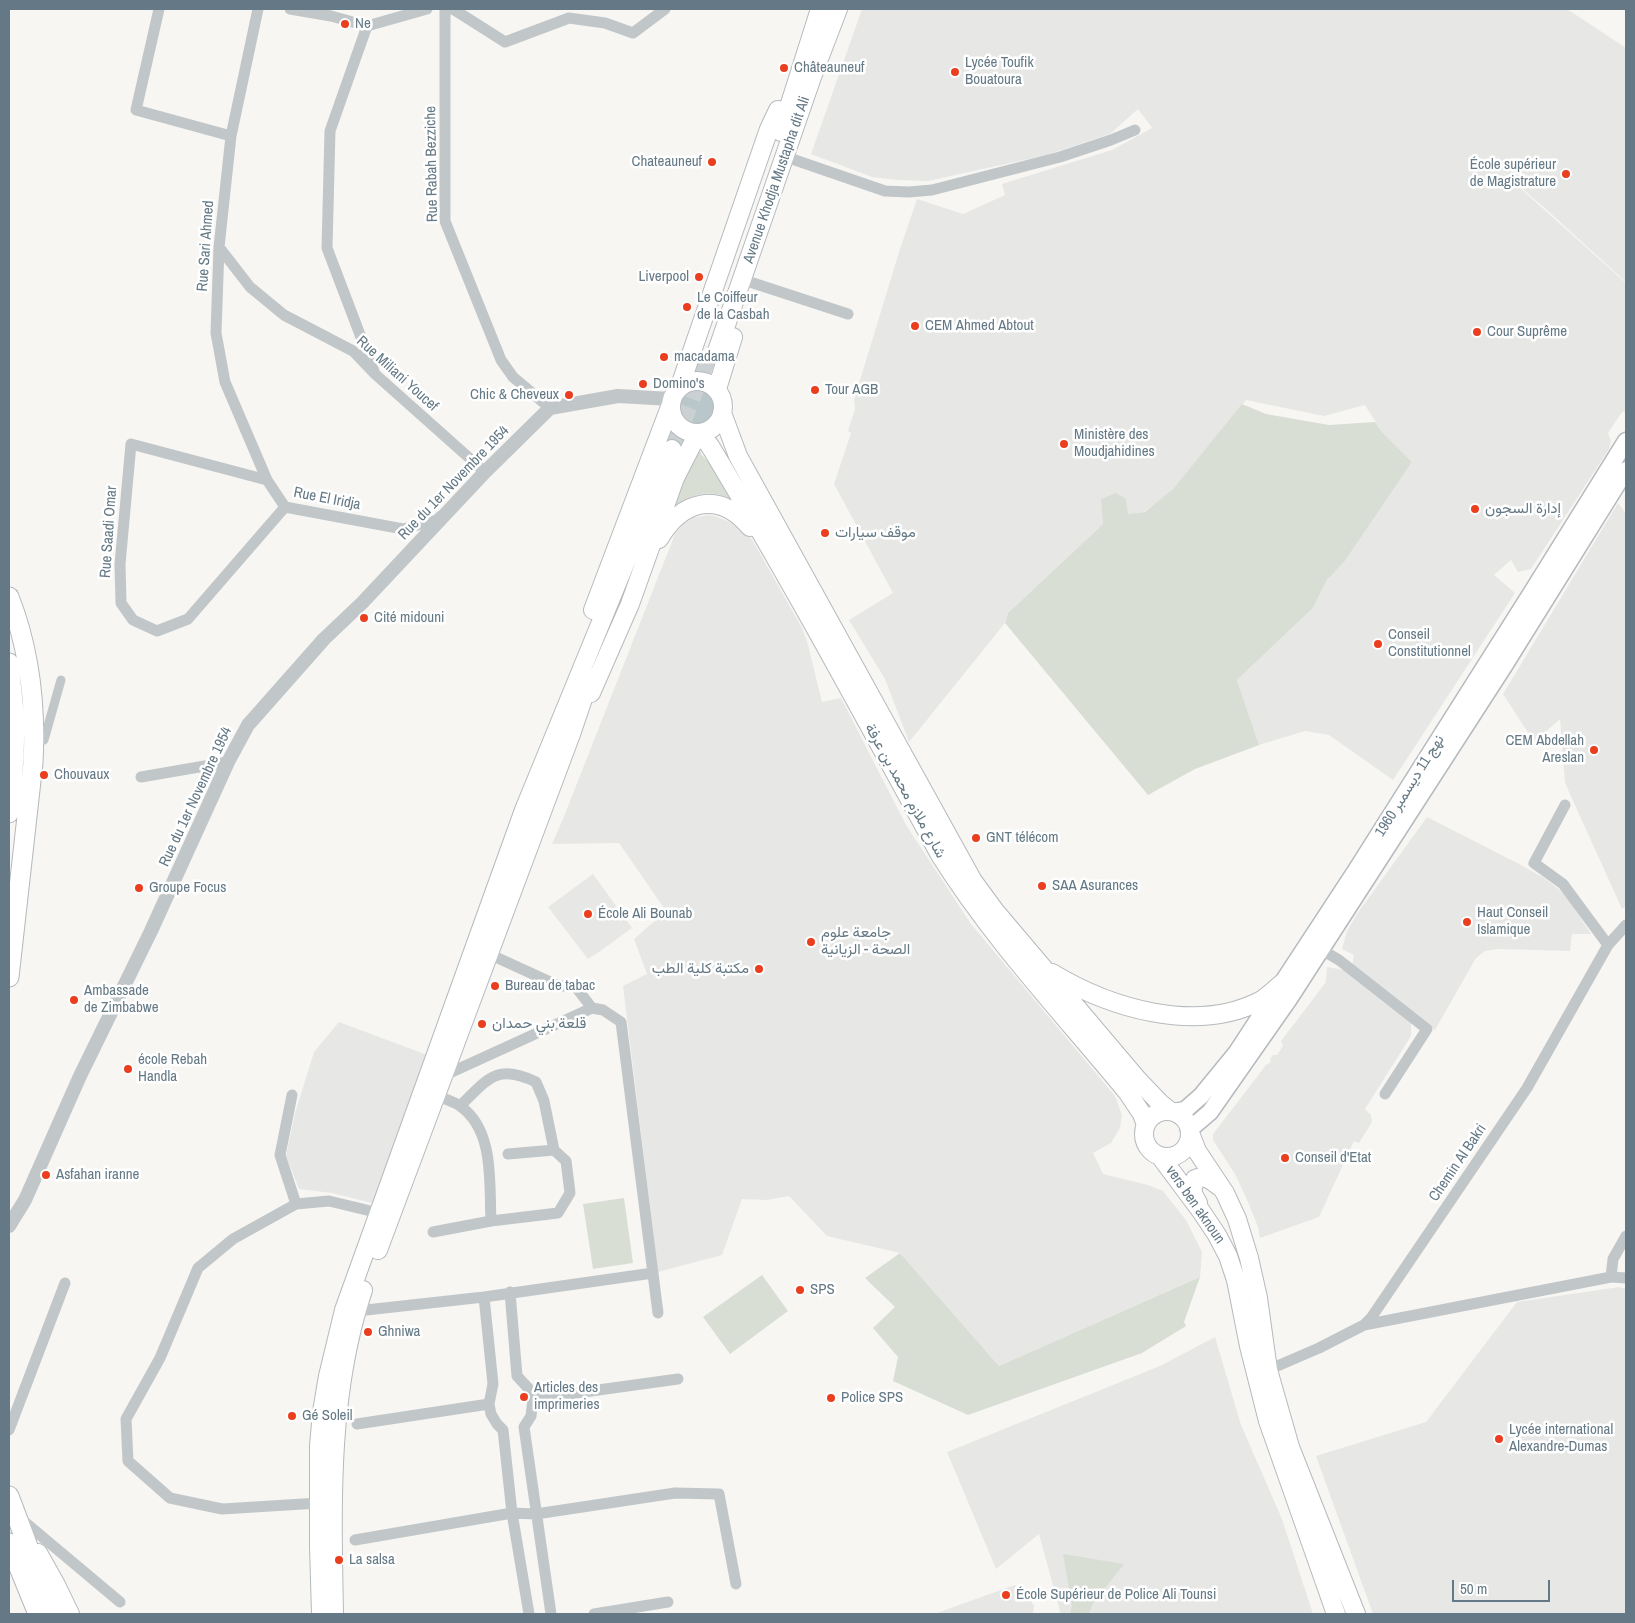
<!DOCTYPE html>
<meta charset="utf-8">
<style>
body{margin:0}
#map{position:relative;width:1635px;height:1623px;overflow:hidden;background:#f7f6f3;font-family:"Archivo Narrow",sans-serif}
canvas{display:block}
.frame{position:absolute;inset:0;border:10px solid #647985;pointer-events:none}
.scale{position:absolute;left:1452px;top:1580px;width:98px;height:22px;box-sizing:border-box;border:2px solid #647985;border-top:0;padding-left:6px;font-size:15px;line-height:18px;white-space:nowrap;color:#647985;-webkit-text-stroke:4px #fff;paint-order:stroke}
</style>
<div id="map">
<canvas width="1635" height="1623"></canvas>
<div class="frame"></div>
<div class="scale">50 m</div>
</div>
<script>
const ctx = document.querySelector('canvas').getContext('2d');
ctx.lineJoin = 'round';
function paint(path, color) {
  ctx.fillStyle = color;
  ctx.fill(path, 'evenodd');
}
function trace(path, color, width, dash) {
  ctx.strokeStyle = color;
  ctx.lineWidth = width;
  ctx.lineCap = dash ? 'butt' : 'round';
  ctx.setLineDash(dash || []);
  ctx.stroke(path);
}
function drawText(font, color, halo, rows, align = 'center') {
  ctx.font = font + ' "Archivo Narrow",Vazirmatn,sans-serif';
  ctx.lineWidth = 5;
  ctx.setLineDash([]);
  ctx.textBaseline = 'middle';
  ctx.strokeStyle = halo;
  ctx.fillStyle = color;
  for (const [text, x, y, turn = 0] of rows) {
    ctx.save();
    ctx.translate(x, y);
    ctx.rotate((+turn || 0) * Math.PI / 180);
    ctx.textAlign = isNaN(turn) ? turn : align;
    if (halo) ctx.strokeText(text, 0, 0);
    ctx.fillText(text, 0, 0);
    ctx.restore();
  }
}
paint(new Path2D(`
 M 862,9 L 1567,9 L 1626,48 L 1626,282 L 1547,210 L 1491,162 L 1626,283 L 1626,411 L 1622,412 L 1608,433 L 1611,441 L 1609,449 L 1531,569 L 1518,572 L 1511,560 L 1494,575 L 1515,593 L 1393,780 L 1329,735 L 1305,731 L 1259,745 L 1237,680 L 1313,608 L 1327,580 L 1345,561 L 1412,462 L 1382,432 L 1365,405 L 1324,416 L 1246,400 L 1173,489 L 1159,502 L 1144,512 L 1128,514 L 1103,524 L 1008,613 L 1005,623 L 909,742 L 885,679 L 849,620 L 893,593 L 834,484 L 851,433 L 848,431 L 855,409 L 854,400 L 899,252 L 917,199 L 963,214 L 1005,195 L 1002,184 L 1112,150 L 1152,128 L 1138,109 L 1110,134 L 1047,155 L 928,181 L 897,180 L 872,177 L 811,154 Z
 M 1618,503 L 1625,512 L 1626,511 L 1626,906 L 1622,909 L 1565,783 L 1560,719 L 1534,742 L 1503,694 Z
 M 708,515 L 715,516 L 730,522 L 747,534 L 753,541 L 802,628 L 807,641 L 822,702 L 841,698 L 906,825 L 971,924 L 1115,1096 L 1122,1115 L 1120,1128 L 1111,1143 L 1093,1153 L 1103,1174 L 1148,1185 L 1163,1191 L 1186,1220 L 1202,1252 L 1200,1277 L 999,1366 L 900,1253 L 827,1236 L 789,1196 L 767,1200 L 742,1199 L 722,1255 L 658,1272 L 623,986 L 647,974 L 634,939 L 666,911 L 619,843 L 552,844 L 563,819 L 675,534 L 685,522 L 692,518 Z
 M 1427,817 L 1521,865 L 1544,878 L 1565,894 L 1591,934 L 1572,934 L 1570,951 L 1498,949 L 1485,951 L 1476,958 L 1435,1030 L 1352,966 L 1354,955 L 1342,949 L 1347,931 L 1357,914 Z
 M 593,874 L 632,928 L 599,952 L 588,959 L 548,907 Z
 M 1327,967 L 1344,970 L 1411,1020 L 1411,1036 L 1365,1109 L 1371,1115 L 1372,1122 L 1359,1143 L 1354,1141 L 1319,1217 L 1260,1238 L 1258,1227 L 1248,1202 L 1235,1174 L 1213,1140 L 1213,1134 L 1266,1065 L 1271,1062 L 1270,1059 L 1273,1055 L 1277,1055 L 1283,1046 L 1281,1041 L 1326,982 Z
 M 339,1022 L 430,1056 L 376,1204 L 332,1193 L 299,1189 L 286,1156 L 295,1113 L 314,1052 Z
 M 1619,1287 L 1626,1289 L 1626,1614 L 1373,1614 L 1316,1456 L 1426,1422 L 1517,1302 Z
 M 1215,1337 L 1241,1425 L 1282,1519 L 1313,1614 L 1060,1614 L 1060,1611 L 1039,1534 L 996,1569 L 947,1452 L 1160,1366 Z
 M 1015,1585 L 1034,1605 L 1033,1614 L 934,1614 Z`), '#e7e8e6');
paint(new Path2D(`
 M 1242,404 L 1266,414 L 1329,425 L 1375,422 L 1382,432 L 1412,462 L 1345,561 L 1327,580 L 1313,608 L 1237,680 L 1259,745 L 1195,769 L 1148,795 L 1005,623 L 1008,613 L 1103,524 L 1101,499 L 1116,493 L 1126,499 L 1128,514 L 1145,512 L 1173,489 Z
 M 696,451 L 701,452 L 701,454 L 711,465 L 730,498 C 704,488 689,495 669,512 Z
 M 624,1198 L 633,1263 L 593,1269 L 583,1204 Z
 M 900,1253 L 999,1366 L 1200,1277 L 1184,1322 L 1186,1326 L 1142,1353 L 968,1415 L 893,1381 L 898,1357 L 873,1328 L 895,1307 L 865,1278 Z
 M 762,1275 L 788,1311 L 730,1354 L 703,1317 Z
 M 1063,1554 L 1124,1564 L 1093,1603 L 1089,1614 L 1070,1614 L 1072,1605 Z`), '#d8ded4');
paint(new Path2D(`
 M677 406a19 19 0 1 1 38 0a19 19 0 1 1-38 0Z`), '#b9c7ca');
trace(new Path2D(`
 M 672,449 L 711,348`), '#cbd0d2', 18, [18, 9]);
const secondary = new Path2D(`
 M 1173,1112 L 1185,1110 L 1201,1096 L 1237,1052 L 1357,869 L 1532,592 L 1626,441
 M 1189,1130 L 1210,1112 L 1289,999 L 1504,666 L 1626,470`);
const primary = new Path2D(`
 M 781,132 L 820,9
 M 717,351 L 812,77 L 838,9
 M671 407a26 26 0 1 1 52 0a26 26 0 1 1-52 0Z
 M 680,386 L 769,129 L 778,110
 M 717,389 L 733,337
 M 722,413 L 738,456 L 973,881 L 995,911 L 1138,1080 L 1160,1103 L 1170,1111
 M 698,433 L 703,437 L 710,446 C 791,580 865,718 940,855 C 994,941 1064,1015 1128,1093 L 1142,1114 L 1146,1125
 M 659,539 C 682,500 719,490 750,527
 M 593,610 L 670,407
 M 591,693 L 630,604 L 675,478 L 698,433
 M 1052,973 C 1110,1008 1195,1034 1260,1001 C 1267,997 1274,990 1281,984
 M1144 1134a23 23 0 1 1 46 0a23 23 0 1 1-46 0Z
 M 1190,1133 L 1197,1151 L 1225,1193 L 1237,1219 L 1249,1258 L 1258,1298 L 1268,1370 L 1290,1447 L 1356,1614
 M 1160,1156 L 1201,1211 L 1217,1235 L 1228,1256 L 1236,1280 L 1249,1346 L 1268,1421 L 1336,1614
 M 1198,1203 L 1192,1192 L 1195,1179 C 1205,1174 1212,1181 1220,1187
 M 378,1250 L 571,734 L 590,678
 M 38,1553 L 56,1585 L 70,1614
 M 321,1614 L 319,1546 L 319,1446 L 322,1412 L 328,1376 L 344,1310 L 524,810 L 672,449
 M 334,1614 C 332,1506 328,1395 363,1290`);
const trunk = new Path2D(`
 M 9,597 C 30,650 36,707 33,763 L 9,977
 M 9,663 L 15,722 L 14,758 L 9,813
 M 9,1496 L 30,1552 L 57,1614
 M 9,1543 L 38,1614
 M 322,1606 L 322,1614`);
trace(secondary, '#b4babe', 19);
trace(primary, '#b5babd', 20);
trace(trunk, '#b4b9bc', 21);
trace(new Path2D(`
 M 44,740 L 61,680`), '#c1c7c9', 9);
trace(new Path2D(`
 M 159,9 L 136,110 L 231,136
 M 258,9 L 231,136 L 219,247 L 216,333 L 225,382 L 267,480
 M 290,9 L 331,16 L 367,26 L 427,9
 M 445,9 L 445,221 L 501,360 L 513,377 L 550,408
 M 453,9 L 505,42 L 569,18 L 605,23 L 633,33 L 665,9
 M 367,26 L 330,131 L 327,248 L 375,374
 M 792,159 L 885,191 L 909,192 L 932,190 L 1060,157 L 1111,140 L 1135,130
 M 219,247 L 250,287 L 284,315 L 353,351 L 375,374 L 485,472
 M 750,282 L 848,314
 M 285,507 L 188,619 L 157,631 L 133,620 L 121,603 L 120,564 L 131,444 L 267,480 L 285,507 L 403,529 L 437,520 L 441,516
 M 141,777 L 228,762
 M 1565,805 L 1534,863 L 1563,884 L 1608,945
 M 1320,949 L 1339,960 L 1427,1029 L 1385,1094
 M 489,954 L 559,986 L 575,986 L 592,1008
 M 443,1076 L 592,1008 L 603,1010 L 621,1022 L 658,1313
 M 292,1095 L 280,1155 L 296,1204
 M 436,1095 C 443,1099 453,1101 460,1106 C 495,1130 489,1184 491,1221
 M 460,1106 C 488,1079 496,1063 536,1082 L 544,1101 L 554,1150
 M 433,1232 L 491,1221 L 558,1213 L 570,1193 L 566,1161 L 554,1150 L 508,1154
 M 1611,1277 L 1613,1259 L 1626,1236
 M 510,1292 L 517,1376 L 530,1390 L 533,1399 L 531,1416 L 524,1427 L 551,1614
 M 484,1297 L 493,1384 L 489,1404 L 491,1414 L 497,1424 L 503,1430 L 512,1513 L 529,1614
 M 357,1311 L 484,1297 L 653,1273
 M 1364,1325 L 1611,1277 L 1626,1278
 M 1268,1370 L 1319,1348 L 1364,1325 L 1371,1318 L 1527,1088 L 1608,945 L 1626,925
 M 533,1399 L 678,1379
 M 357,1424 L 489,1404
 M 9,1430 L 65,1283
 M 319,1503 L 222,1509 L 170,1498 L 128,1461 L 126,1419 L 160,1358 L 198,1268 L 233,1239 L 296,1204 L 329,1201 L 379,1213
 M 21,1519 L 120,1602
 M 355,1540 L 512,1513 L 536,1514 L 675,1493 L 719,1494 L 736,1584
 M 594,1614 L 668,1602`), '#c1c7c9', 11);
trace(new Path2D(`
 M 9,1226 L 25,1200 L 80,1076 L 151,931 L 228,762 L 248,725 L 324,639 L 362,603 L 485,472 L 550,408 L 618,396 L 671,399`), '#c1c7c9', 14);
trace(secondary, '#fff', 16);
trace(primary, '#fff', 18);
trace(trunk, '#fff', 19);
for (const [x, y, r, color] of [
 [345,24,5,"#ea3e1f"],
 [784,68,5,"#ea3e1f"],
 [955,72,5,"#ea3e1f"],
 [712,162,5,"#ea3e1f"],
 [1566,174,5,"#ea3e1f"],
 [699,277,5,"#ea3e1f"],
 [687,307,5,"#ea3e1f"],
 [915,326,5,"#ea3e1f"],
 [1477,332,5,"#ea3e1f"],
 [664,357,5,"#ea3e1f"],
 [643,384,5,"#ea3e1f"],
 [815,390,5,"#ea3e1f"],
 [569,395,5,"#ea3e1f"],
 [1064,444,5,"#ea3e1f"],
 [1475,509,5,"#ea3e1f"],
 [825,533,5,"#ea3e1f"],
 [364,618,5,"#ea3e1f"],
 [1378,644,5,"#ea3e1f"],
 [1594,750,5,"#ea3e1f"],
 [44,775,5,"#ea3e1f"],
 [976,838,5,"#ea3e1f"],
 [1042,886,5,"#ea3e1f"],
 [139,888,5,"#ea3e1f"],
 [588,914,5,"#ea3e1f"],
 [1467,922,5,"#ea3e1f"],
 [811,942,5,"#ea3e1f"],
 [759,969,5,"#ea3e1f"],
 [495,986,5,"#ea3e1f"],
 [74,1000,5,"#ea3e1f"],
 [482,1024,5,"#ea3e1f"],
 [128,1069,5,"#ea3e1f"],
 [1285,1158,5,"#ea3e1f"],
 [46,1175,5,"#ea3e1f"],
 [800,1290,5,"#ea3e1f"],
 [368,1332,5,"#ea3e1f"],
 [524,1397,5,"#ea3e1f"],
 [831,1398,5,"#ea3e1f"],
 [292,1416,5,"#ea3e1f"],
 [1499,1439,5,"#ea3e1f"],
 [339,1560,5,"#ea3e1f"],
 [1006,1595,5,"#ea3e1f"]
]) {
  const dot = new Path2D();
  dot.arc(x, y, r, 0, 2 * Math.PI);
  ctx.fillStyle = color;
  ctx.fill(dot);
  trace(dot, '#fff', 2);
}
drawText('15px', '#647985', '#fff', [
 ["Ne",355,24],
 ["Lycée Toufik",965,63],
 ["Bouatoura",965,80],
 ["Châteauneuf",794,68],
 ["Chateauneuf",702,162,"right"],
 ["École supérieur",1556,165,"right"],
 ["de Magistrature",1556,182,"right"],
 ["Liverpool",689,277,"right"],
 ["Le Coiffeur",697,298],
 ["de la Casbah",697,315],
 ["CEM Ahmed Abtout",925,326],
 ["Cour Suprême",1487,332],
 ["macadama",674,357],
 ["Domino's",653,384],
 ["Tour AGB",825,390],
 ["Chic & Cheveux",559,395,"right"],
 ["Ministère des",1074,435],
 ["Moudjahidines",1074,452],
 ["إدارة السجون",1485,509],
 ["موقف سيارات",835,533],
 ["Cité midouni",374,618],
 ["Conseil",1388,635],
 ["Constitutionnel",1388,652],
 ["CEM Abdellah",1584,741,"right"],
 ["Areslan",1584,758,"right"],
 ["Chouvaux",54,775],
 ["GNT télécom",986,838],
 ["SAA Asurances",1052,886],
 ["Groupe Focus",149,888],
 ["Haut Conseil",1477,913],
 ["Islamique",1477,930],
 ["École Ali Bounab",598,914],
 ["جامعة علوم",821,933],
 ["الصحة - الزيانية",821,950],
 ["مكتبة كلية الطب",749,969,"right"],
 ["Bureau de tabac",505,986],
 ["Ambassade",84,991],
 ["de Zimbabwe",84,1008],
 ["قلعة بني حمدان",492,1024],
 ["école Rebah",138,1060],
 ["Handla",138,1077],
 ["Conseil d'Etat",1295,1158],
 ["Asfahan iranne",56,1175],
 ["SPS",810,1290],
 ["Ghniwa",378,1332],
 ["Articles des",534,1388],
 ["imprimeries",534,1405],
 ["Police SPS",841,1398],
 ["Gé Soleil",302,1416],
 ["Lycée international",1509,1430],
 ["Alexandre-Dumas",1509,1447],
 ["La salsa",349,1560],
 ["École Supérieur de Police Ali Tounsi",1016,1595]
], 'left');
drawText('15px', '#647985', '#fff', [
 ["Rue Rabah Bezziche",432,164,-91],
 ["Avenue Khodja Mustapha dit Ali",777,180,-71],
 ["Rue Sari Ahmed",206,246,-86],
 ["Rue Miliani Youcef",397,374,42],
 ["Rue du 1er Novembre 1954",454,483,-46],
 ["Rue El Iridja",327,499,11],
 ["Rue Saadi Omar",109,532,-86],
 ["نهج 11 ديسمبر 1960",1410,786,-58],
 ["شارع ملازم محمد بن عرفة",905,791,61],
 ["Rue du 1er Novembre 1954",196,797,-65],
 ["Chemin Al Bakri",1458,1163,-56],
 ["vers ben aknoun",1195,1205,55]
]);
</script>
